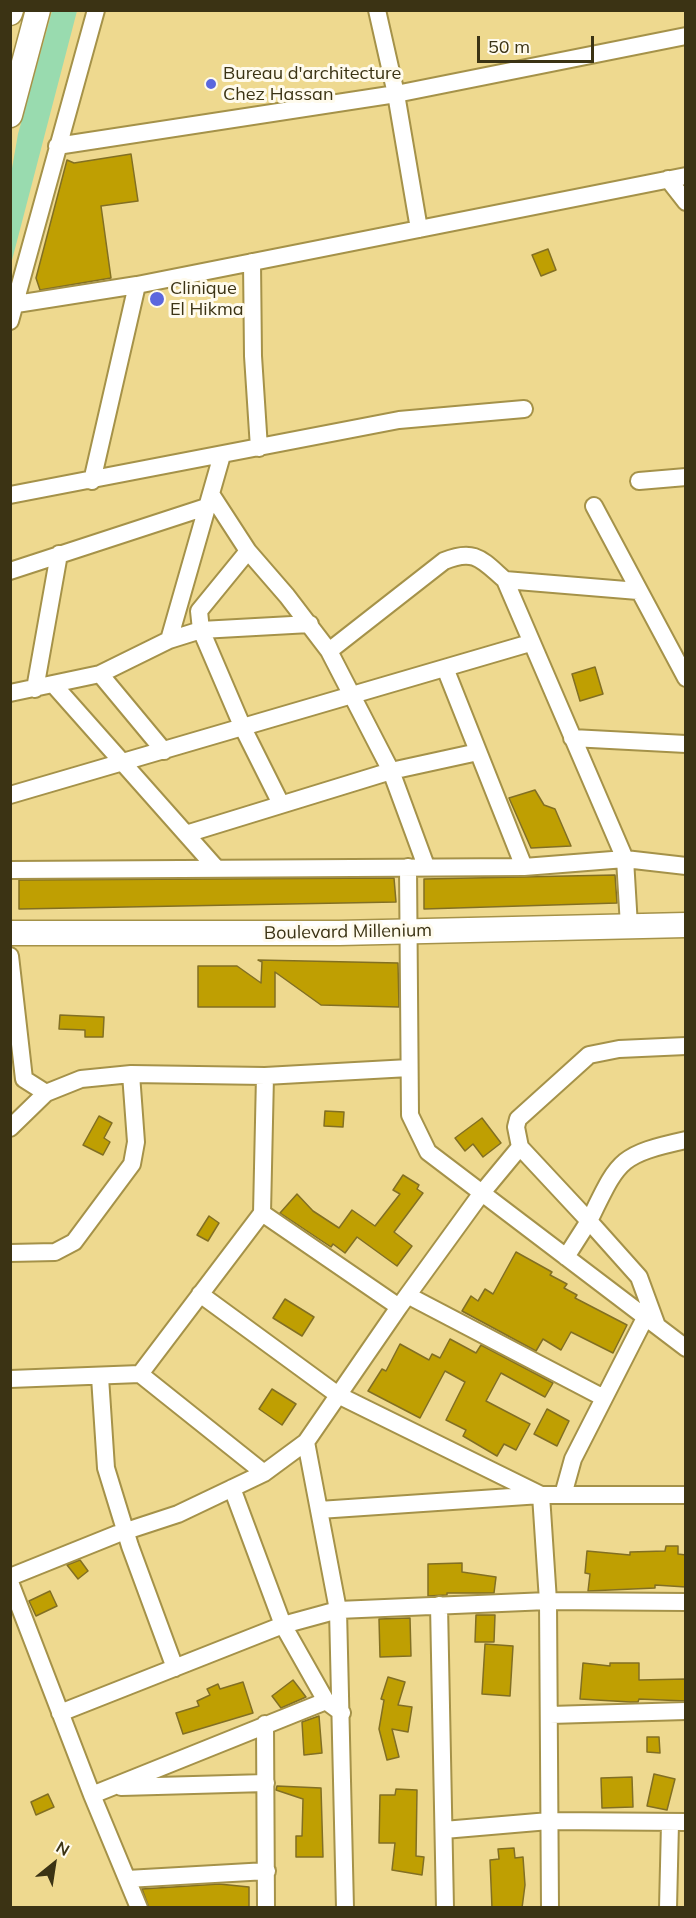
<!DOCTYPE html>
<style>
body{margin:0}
#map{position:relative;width:696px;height:1918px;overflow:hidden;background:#eed98f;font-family:Mulish,sans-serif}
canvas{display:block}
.frame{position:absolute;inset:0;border:12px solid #3b3314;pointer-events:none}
.north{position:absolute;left:24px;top:1834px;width:60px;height:60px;-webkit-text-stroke:4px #fffbed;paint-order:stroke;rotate:30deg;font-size:16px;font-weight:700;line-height:24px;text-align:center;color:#3b3314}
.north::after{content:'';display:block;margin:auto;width:21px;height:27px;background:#3b3314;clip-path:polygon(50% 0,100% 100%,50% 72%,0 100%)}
.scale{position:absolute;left:477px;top:36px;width:117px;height:27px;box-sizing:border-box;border:3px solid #3b3314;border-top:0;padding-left:8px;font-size:18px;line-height:21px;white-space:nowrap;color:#3b3314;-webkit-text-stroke:4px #fffbed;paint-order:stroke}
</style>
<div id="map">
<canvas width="696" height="1918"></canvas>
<div class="frame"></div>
<div class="north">N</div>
<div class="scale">50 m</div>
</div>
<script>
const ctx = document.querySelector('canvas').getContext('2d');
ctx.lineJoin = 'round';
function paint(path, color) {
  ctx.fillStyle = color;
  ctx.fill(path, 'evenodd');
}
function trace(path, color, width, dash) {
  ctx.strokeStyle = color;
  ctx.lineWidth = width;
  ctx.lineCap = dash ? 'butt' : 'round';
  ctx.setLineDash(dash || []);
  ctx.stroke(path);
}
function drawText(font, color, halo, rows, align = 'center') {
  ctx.font = font + ' Mulish,sans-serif';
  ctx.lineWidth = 6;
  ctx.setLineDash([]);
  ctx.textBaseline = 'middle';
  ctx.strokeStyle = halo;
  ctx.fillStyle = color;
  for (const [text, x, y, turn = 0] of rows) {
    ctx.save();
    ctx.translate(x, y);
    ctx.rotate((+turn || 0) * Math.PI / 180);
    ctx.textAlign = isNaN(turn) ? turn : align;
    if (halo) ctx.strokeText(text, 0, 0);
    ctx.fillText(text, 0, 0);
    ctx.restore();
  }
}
paint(new Path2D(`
 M 52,11 L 77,11 L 11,264 L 11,174 L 18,134 Z`), '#99dbaf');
const building = new Path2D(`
 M 131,154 L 138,201 L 101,206 L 111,278 L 40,290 L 36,278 L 67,160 L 74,163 Z
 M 548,249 L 556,270 L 541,276 L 532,255 Z
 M 595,667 L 603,694 L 580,701 L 572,674 Z
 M 535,790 L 544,805 L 555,809 L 571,846 L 531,848 L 509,798 Z
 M 615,875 L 617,903 L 424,909 L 424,879 Z
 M 394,878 L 396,902 L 19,909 L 19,880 Z
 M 258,960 L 398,963 L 399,1007 L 321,1005 L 275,972 L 275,1007 L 198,1007 L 198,966 L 237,966 L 261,983 L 262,962 Z
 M 60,1015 L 104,1017 L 103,1037 L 85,1037 L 85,1030 L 59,1029 Z
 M 325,1111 L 344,1112 L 343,1127 L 324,1126 Z
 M 99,1116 L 112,1123 L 104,1138 L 110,1142 L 103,1155 L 83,1145 Z
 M 482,1118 L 501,1143 L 483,1157 L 473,1144 L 465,1151 L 455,1138 Z
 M 403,1175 L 419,1185 L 417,1189 L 423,1193 L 394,1232 L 412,1246 L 397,1266 L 357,1237 L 345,1253 L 333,1244 L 331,1247 L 280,1213 L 297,1194 L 313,1211 L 339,1228 L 352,1210 L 375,1226 L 400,1194 L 393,1190 Z
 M 209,1216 L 219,1223 L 208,1241 L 197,1235 Z
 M 516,1252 L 552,1272 L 550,1275 L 567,1284 L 564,1288 L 577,1295 L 575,1298 L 627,1325 L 613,1353 L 571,1332 L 561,1350 L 543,1339 L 536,1351 L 462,1311 L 471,1296 L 478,1301 L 485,1289 L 493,1294 Z
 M 285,1299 L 314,1317 L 302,1336 L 273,1318 Z
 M 450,1339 L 476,1353 L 481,1345 L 553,1383 L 545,1397 L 501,1373 L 486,1401 L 530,1424 L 516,1450 L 504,1444 L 497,1456 L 463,1436 L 466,1430 L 446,1420 L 465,1382 L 445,1371 L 420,1418 L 368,1391 L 382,1369 L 386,1371 L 400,1344 L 429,1360 L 432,1354 L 440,1358 Z
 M 272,1389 L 296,1404 L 282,1425 L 259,1409 Z
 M 547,1409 L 569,1421 L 557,1446 L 534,1434 Z
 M 666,1546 L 678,1546 L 678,1554 L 686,1555 L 686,1587 L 655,1585 L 655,1588 L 588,1591 L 590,1574 L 585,1573 L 587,1551 L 630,1555 L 630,1552 L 665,1551 Z
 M 80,1560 L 88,1571 L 78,1579 L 67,1565 Z
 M 462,1563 L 462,1572 L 496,1577 L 494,1593 L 447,1593 L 447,1595 L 428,1596 L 428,1564 Z
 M 50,1591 L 57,1606 L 36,1616 L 29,1601 Z
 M 476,1615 L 495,1615 L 494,1642 L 475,1642 Z
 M 410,1618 L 411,1656 L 380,1657 L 379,1619 Z
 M 485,1644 L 513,1646 L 510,1696 L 482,1694 Z
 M 583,1663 L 610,1666 L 610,1663 L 639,1663 L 639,1680 L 686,1679 L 686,1701 L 639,1699 L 638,1702 L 630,1702 L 580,1699 Z
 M 388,1677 L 405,1682 L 398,1705 L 412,1707 L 408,1732 L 392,1729 L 399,1757 L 387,1760 L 379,1729 L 384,1700 L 381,1699 Z
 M 293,1680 L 306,1697 L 281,1708 L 272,1696 Z
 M 243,1682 L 253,1713 L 183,1734 L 176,1713 L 199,1706 L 197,1701 L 210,1695 L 207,1689 L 218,1684 L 220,1689 Z
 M 319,1716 L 322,1753 L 304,1755 L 302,1722 Z
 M 647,1737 L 659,1737 L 660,1753 L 647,1752 Z
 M 654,1774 L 675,1779 L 667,1810 L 647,1806 Z
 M 632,1777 L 633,1807 L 602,1808 L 601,1778 Z
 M 277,1786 L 321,1788 L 323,1857 L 296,1857 L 296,1836 L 302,1836 L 303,1799 L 276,1790 Z
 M 396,1789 L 417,1790 L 416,1856 L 424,1857 L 422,1875 L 392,1870 L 395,1843 L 379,1843 L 380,1795 L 395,1795 Z
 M 48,1794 L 54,1807 L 36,1815 L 31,1802 Z
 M 514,1848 L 515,1858 L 523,1857 L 525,1885 L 522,1908 L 492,1908 L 490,1860 L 499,1859 L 498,1849 Z
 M 219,1884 L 249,1887 L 249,1908 L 149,1908 L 142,1889 Z`);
paint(building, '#bf9f02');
trace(building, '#826f23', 1.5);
const street = new Path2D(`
 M 377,10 L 396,94 L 419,229
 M 57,146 L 396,94 L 686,36
 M 668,179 L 686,202
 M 252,262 L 253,356 L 259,448
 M 10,305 L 137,285 L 686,176
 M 10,321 L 96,10
 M 92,481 L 137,285
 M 639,481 L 686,477
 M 211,494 L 248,551 L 287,596 L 329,651 L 391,771 L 426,866
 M 10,495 L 399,420 L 524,409
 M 594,506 L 686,678
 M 248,551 L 199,611 L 201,630 L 243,728 L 281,804
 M 10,571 L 206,507
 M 505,580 L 638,591
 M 169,640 L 222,455
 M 329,651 L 444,561 C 475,548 482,560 505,580 L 625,859 L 629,926
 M 445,668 L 524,867
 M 100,674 L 164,751
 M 53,684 L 217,869
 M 35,689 L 59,554
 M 10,693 L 100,674 L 169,640 L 201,630 L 310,624
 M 572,738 L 686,744
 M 10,795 L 530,643
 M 186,834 L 391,771 L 478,752
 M 408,867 L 410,1115 L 428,1152 L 686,1348
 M 10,870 L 524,867 L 625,859 L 686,866
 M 10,956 L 24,1079 L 46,1093
 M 10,1128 L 46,1093 L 81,1079 L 131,1074 L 265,1076 L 409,1068
 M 520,1147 L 589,1221 C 619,1160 618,1155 686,1140
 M 262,1213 L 399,1307
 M 10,1253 L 55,1252 L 74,1242 L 132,1164 L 136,1142 L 131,1074
 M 566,1257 L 589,1221 L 639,1277 L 657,1326
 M 200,1294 L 338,1395 L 541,1495 L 548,1601 L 550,1908
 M 409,1296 L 604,1398
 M 140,1374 L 262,1213 L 265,1076
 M 100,1377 L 106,1468 L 130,1546 L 175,1668
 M 10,1379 L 140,1374 L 264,1473
 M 306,1442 L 338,1610 L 345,1908
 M 232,1488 L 283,1625 L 326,1701
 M 563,1495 L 573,1459 L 645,1318
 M 319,1510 L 541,1495 L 686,1495
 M 10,1577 L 117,1534 L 178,1514 L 264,1473 L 306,1442 L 399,1307 L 481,1194 L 520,1147 L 516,1127 L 518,1119 L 589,1055 L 619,1049 L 686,1046
 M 10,1582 L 92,1795 L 139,1908
 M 439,1605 L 445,1908
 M 60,1713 L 283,1625 L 338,1610 L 548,1601 L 686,1602
 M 550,1715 L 686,1711
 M 265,1724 L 266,1908
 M 121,1787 L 266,1783
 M 92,1795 L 326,1701 L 342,1713
 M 444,1830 L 549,1821 L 686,1822
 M 127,1879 L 267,1871
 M 668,1908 L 670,1823`);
const secondary = new Path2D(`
 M 10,13 L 11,10
 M 10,115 L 38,10
 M 10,933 L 339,933 L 686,925`);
trace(street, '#a59249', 20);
trace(secondary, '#a59249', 27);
trace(street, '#fff', 16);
trace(secondary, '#fff', 24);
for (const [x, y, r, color] of [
 [211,84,6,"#5b67de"],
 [157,299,8,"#5b67de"]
]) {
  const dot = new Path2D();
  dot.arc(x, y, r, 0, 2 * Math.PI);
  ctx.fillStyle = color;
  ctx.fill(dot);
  trace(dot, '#fffbed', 2);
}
drawText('18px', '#3b3314', '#fffbed', [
 ["Bureau d'architecture",223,74],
 ["Chez Hassan",223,95],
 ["Clinique",170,289],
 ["El Hikma",170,310]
], 'left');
drawText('18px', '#3b3314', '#fffbed', [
 ["Boulevard Millenium",348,932,-1]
]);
</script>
